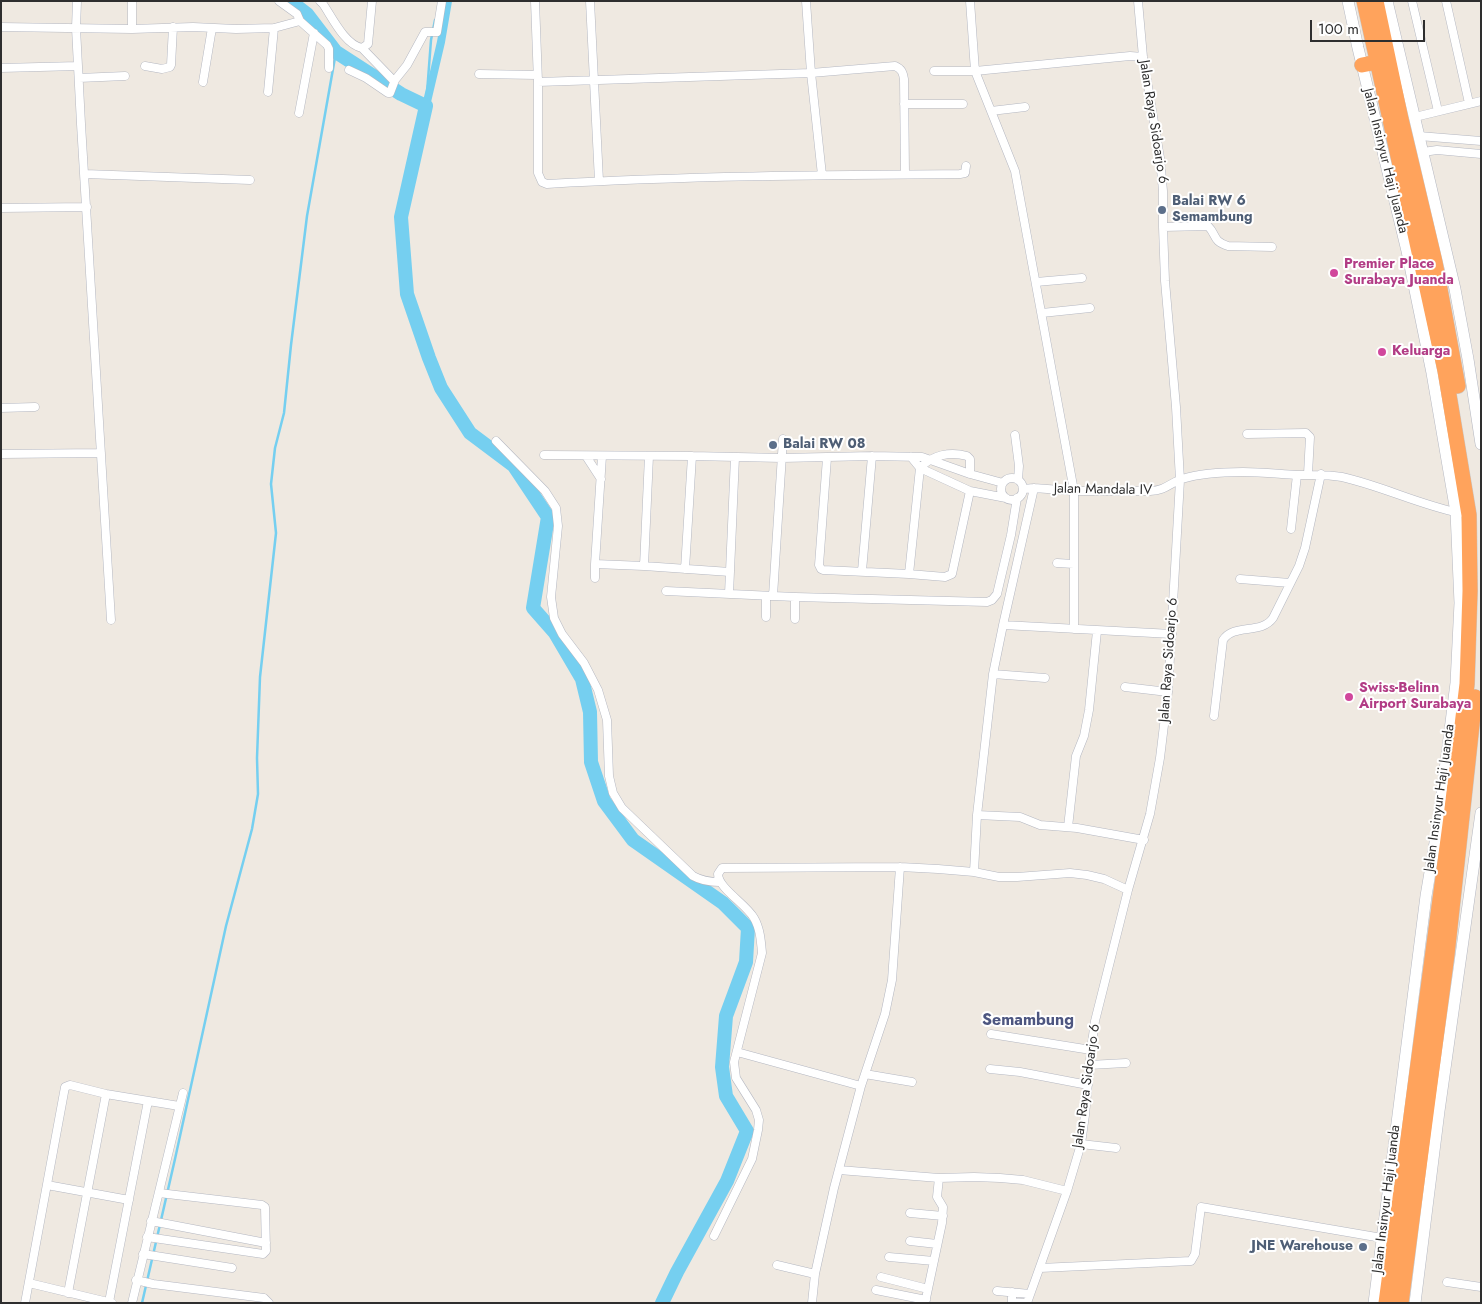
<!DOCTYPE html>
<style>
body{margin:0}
#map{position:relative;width:1482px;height:1304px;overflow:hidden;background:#efe9e1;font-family:Jost,sans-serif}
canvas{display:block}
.frame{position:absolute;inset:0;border:2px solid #2e2e2e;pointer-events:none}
.scale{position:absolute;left:1310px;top:20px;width:115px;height:22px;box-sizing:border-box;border:2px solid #2e2e2e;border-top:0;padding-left:6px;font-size:15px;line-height:18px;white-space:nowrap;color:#2e2e2e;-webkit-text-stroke:4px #fff;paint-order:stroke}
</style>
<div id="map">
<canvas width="1482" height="1304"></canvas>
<div class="frame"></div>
<div class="scale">100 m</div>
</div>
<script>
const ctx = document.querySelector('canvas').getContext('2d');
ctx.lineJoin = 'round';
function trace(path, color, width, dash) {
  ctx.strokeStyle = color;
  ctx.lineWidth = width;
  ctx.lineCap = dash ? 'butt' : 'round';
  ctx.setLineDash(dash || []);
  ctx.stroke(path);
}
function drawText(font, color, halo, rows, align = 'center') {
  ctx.font = font + ' Jost,sans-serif';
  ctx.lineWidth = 4;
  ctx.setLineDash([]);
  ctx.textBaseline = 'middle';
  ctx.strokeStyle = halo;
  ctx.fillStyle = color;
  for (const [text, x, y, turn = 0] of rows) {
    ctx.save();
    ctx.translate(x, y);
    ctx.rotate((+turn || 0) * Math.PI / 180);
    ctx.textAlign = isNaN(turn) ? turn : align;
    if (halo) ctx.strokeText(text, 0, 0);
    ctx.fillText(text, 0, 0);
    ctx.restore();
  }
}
trace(new Path2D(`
 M 426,106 L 431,40 L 435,20
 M 142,1303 L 175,1159 L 226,926 L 252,829 L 258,794 L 257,758 L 260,677 L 276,533 L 271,484 L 275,448 L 284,413 L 291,345 L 307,216 L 336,52`), '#75cff0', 2.5);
trace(new Path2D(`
 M 426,106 L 441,42 L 448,1`), '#75cff0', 8);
trace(new Path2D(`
 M 290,1 L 307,14 L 336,52 L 401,94 L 426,106 L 401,217 L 407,294 L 429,358 L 441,388 L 470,433 L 514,466 L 548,517 L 533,608 L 555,633 L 582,679 L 590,712 L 591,762 L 604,801 L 633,840 L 723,903 L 748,928 L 746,962 L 726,1016 L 722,1067 L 726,1096 L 747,1131 L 727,1181 L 677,1272 L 662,1303`), '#75cff0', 14);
const street = new Path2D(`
 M 77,1 L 76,28 L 81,124 L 111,620
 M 279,1 L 297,14 L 300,21 L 327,45 L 329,49 L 329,68
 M 320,1 L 323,4 C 332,17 345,45 362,48 L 368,44 L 372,1
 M 535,1 L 538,82 L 538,173 L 542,182 L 547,184 C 684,176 822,175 960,174 L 965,173 L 966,166
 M 590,1 L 599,181
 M 806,1 L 811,73 L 822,175
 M 970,1 L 975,71 L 1015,171 L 1074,491 L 1074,629
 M 1412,1 L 1438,111
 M 1446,1 L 1469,103
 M 1,27 L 132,29 L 193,27 L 236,29 L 274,28 L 300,21
 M 132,29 L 132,1
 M 362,48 L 393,80 L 395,80 L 407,65 L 425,32 L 437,32 L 442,1
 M 145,66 L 162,69 L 170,67 L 171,65 L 173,27
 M 1,68 L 78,66
 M 349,70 L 366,78 L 388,93 L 390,93 L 395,80
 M 934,71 L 975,71 L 1130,56 L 1143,57
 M 479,74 L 537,75
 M 79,78 L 125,76
 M 203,82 L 212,28
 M 538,82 L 811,73 L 895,66 C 902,69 903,73 904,79 L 905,174
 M 268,92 L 274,28
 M 904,104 L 963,104
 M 991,111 L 1025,107
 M 299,113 L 314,33
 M 1415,117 L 1481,101
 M 1419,136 L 1481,141
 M 1423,152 L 1437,150 L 1481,154
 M 85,174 L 250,180
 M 1,208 L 87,207
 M 1163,227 L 1208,226 C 1217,235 1212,241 1228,246 L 1272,247
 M 1036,282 L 1082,278
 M 1042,313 L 1090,308
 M 1,408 L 35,407
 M 1247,434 L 1306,433 L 1310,437 L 1308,474
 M 1015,435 L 1019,466 L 1018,480
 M 496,441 L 545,491 L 556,508 L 558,526 L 551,597 L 554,618 L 562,634 L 584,663 L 598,690 L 607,720 L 609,776 L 613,793 L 622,808 L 693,876 C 702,881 710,882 719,882
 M 1,454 L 101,453
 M 544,455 L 692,456 L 782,458 L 872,456 L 922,457 L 970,474 L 1003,483
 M 586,456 L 601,479
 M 911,457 L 920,468 L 970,491 L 1006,498
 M 827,458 L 819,565 L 821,569 L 823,570 L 909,574 L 945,577 L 952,574 L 970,491
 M1001 489a11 11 0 1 1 22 0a11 11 0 1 1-22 0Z
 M 1023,489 L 1034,488 L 1074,491 L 1150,491 C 1167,490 1169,483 1182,479 C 1201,473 1224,472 1243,472 C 1261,472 1279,474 1297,475 C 1312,475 1327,474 1342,477 C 1382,486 1420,505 1460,513
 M 1291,529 L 1297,475
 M 1057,563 L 1074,564
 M 595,564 L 644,566 L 730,572
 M 644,566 L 649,456
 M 685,569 L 692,456
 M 862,571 L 872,456
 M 909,574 L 920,468 C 932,455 950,451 967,456 L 970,459 L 970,474
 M 595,578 L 595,564 L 602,456
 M 1240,579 L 1290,583
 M 666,591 L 795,597 L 987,602 L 992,600 L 997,594 L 1011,535 L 1017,498
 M 729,594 L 735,457
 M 766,596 L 766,617
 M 773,596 L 783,439
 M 795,619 L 795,597
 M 1003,625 L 1172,634
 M 993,674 L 1045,678
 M 1125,687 L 1168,692
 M 1214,716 L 1223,640 C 1234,623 1261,635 1273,618 L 1299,566 L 1305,548 L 1321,474
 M 977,815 L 1020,817 L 1040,825 L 1077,828 L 1144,840
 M 1068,827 L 1076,756 L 1084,736 L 1089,710 L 1097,631
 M 974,872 L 977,815 L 993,674 L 1003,625 L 1034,488
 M 991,1034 L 1091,1050
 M 737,1052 L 861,1086
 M 1089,1065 L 1126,1063
 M 990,1069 L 1020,1072 L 1088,1085
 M 865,1074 L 912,1082
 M 1081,1144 L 1116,1148
 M 839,1170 L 939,1178 L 974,1177 L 1000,1178 L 1023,1180 L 1067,1191
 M 47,1185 L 129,1200
 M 910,1213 L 943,1216
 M 151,1221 L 266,1243
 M 714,1236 L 752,1159 L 758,1130 L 759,1120 L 756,1110 L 736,1078 L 734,1062 L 762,953 C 761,941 760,928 754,918 C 746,904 718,888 718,874 L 722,868 L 900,867 L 938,869 L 974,872 L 999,877 L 1017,877 L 1070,873 L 1087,875 L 1104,879 L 1128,890
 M 147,1237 L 263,1254 L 266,1251 L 265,1207 L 262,1205 L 159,1193
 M 910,1241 L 937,1244
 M 143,1254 L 232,1268
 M 889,1257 L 934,1261
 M 777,1265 L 815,1274
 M 1040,1268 L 1191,1261 L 1195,1254 L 1201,1207 L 1382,1238
 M 881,1277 L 928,1289
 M 136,1280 L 153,1284 L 264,1298 L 269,1303
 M 1447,1282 L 1481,1287
 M 29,1283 L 112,1303
 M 876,1290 L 926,1300
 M 997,1291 L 1030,1294
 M 1012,1292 L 1012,1302 L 1025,1303
 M 68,1293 L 106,1094
 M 109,1302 L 148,1101
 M 25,1303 L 65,1087 L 70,1085 L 106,1094 L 179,1106
 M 132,1303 L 183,1093
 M 812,1303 L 815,1274 L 834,1188 L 861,1086 L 885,1014 L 892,980 L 900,867
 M 925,1303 L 942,1223 L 943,1207 L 937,1197 L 939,1178
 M 1027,1303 L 1067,1191 L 1081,1144 L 1085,1115 L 1091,1050 L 1095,1021 L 1128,890 L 1150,814 L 1160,758 L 1168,692 L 1180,480 L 1176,407 L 1165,281 L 1163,227 L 1163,191 L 1160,158 L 1143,57 L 1138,1`);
const secondary = new Path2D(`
 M 1348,1 L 1358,48 L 1407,251 L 1432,373 L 1456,512 L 1460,603 L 1456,683 L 1438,825 L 1426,896 L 1374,1303
 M 1387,1 L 1455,289 L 1468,359 L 1481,444
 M 1415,1303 L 1439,1111 L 1481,813`);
const highway = new Path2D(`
 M 1364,1 L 1445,371 L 1469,515 L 1470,591 L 1467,684 L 1451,817 L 1386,1303
 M 1376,1 L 1401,119 L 1435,262 L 1458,386
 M 1362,65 L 1377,62
 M 1401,1303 L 1447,955 L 1475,697`);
trace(street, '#b4b7c1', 9);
trace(secondary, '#b4b7c1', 12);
trace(highway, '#c9c9c9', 16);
trace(street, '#fff', 8);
trace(secondary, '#fff', 11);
trace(highway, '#ffa35c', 15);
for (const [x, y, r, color] of [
 [1162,210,5,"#5c6f8a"],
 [1334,273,5,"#d1479c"],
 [1382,352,5,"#d1479c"],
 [773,445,5,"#5c6f8a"],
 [1349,697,5,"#d1479c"],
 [1363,1247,5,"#5c6f8a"]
]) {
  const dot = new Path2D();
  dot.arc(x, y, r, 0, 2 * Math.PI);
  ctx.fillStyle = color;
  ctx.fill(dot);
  trace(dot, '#fff', 2);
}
drawText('14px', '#2e2e2e', '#fff', [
 ["Jalan Raya Sidoarjo 6",1153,122,81],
 ["Jalan Insinyur Haji Juanda",1385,161,76],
 ["Jalan Mandala IV",1103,490,1],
 ["Jalan Raya Sidoarjo 6",1169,660,-86],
 ["Jalan Insinyur Haji Juanda",1440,798,-82],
 ["Jalan Raya Sidoarjo 6",1087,1086,-82],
 ["Jalan Insinyur Haji Juanda",1387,1199,-83]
]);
drawText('bold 14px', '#4e5e75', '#fff', [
 ["Balai RW 6",1172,202],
 ["Semambung",1172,218],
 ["Balai RW 08",783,445],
 ["JNE Warehouse",1353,1247,"right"]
], 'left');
drawText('bold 14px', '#b23c85', '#fff', [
 ["Premier Place",1344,265],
 ["Surabaya Juanda",1344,281],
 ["Keluarga",1392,352],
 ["Swiss-Belinn",1359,689],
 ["Airport Surabaya",1359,705]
], 'left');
drawText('bold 16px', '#4d5680', '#fff', [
 ["Semambung",1028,1021]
]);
</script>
